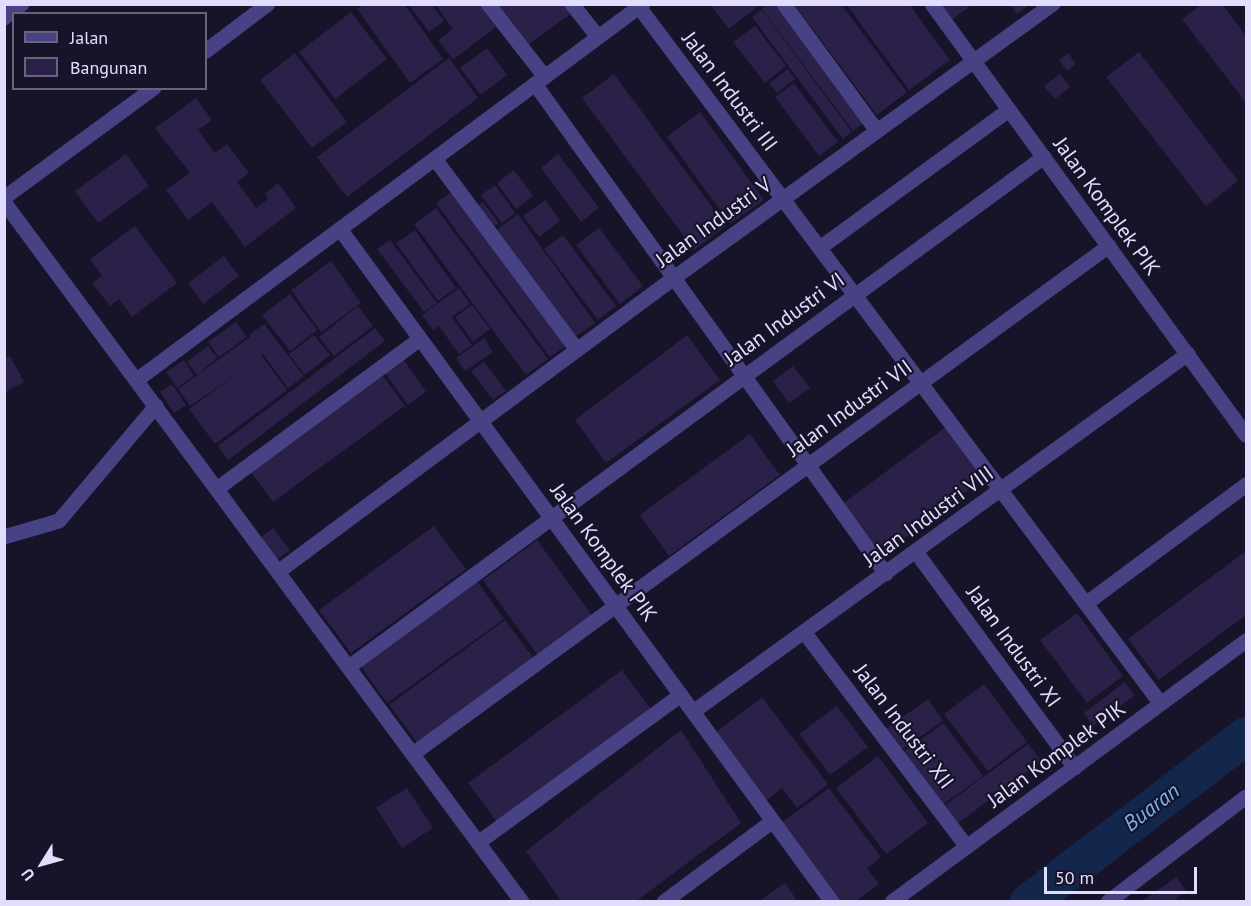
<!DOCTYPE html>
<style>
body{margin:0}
#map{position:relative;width:1251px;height:906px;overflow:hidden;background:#171329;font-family:"PT Sans",sans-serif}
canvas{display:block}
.frame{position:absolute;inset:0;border:6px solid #e2ddfc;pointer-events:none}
.legend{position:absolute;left:12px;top:12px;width:195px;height:78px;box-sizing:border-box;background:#171329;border:2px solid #68647d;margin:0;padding:8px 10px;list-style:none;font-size:18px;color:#e2ddfc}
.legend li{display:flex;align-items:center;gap:12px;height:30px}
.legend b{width:30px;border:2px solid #68647d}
.north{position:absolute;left:12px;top:834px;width:60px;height:60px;-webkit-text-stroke:4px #171329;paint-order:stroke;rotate:233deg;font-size:16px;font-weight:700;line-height:24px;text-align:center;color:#e2ddfc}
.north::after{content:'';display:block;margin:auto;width:21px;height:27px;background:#e2ddfc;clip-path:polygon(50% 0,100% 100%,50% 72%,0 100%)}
.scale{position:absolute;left:1044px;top:867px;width:153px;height:27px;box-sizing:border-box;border:3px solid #e2ddfc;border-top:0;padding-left:8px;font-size:18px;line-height:21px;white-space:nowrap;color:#e2ddfc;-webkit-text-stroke:4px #171329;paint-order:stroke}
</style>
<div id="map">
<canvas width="1251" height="906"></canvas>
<div class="frame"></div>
<ul class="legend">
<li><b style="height:8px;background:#474284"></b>Jalan</li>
<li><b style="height:16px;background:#2a2048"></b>Bangunan</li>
</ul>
<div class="north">U</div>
<div class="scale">50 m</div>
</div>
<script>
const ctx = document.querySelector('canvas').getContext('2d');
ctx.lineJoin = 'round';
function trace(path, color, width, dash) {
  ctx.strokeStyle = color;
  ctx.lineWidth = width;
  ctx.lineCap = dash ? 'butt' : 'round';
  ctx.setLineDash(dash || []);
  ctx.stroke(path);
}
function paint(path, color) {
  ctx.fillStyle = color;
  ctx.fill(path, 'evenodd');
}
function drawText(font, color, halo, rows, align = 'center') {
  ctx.font = font + ' "PT Sans",sans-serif';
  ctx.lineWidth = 4.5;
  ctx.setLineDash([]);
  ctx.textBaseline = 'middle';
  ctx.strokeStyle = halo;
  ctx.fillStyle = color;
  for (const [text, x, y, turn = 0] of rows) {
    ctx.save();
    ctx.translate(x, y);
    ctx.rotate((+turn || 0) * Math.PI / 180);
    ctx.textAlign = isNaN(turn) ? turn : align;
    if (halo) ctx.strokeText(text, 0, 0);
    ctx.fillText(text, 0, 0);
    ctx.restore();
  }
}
trace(new Path2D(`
 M 1029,902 L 1246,736`), '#13264c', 38);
paint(new Path2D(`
 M 364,4 L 404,4 L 443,59 L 410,83 L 357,9 Z
 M 435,4 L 479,4 L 496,27 L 453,60 L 438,40 L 453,29 Z
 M 496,4 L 567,4 L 573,12 L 528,45 Z
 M 710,4 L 761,4 L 729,29 Z
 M 767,4 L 776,4 L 864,123 L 853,131 L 761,8 Z
 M 794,4 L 841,4 L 907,92 L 877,115 Z
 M 846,4 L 909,4 L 950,60 L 909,90 Z
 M 939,4 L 973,4 L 950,21 Z
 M 1010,4 L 1030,4 L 1017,14 Z
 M 409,5 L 432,5 L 444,21 L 429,32 Z
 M 1201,5 L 1223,5 L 1246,36 L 1246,103 L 1182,19 Z
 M 762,10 L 852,132 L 843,139 L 752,17 Z
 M 351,12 L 387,59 L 335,99 L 299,52 Z
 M 755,26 L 786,66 L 765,83 L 733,42 Z
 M 487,48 L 507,75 L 481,95 L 460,68 Z
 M 1139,52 L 1238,181 L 1206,206 L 1106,77 Z
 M 295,53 L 347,122 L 312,148 L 260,80 Z
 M 1068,53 L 1076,64 L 1067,71 L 1059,60 Z
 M 449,58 L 478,98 L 347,197 L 317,157 Z
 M 788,69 L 795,79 L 777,93 L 769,83 Z
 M 614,74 L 726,226 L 694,250 L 582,98 Z
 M 1060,74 L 1070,87 L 1055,99 L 1044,86 Z
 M 794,83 L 838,142 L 819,156 L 775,97 Z
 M 196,98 L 212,120 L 198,130 L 215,153 L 227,144 L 249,173 L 237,182 L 256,208 L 268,199 L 265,194 L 278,183 L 296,208 L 245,247 L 212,202 L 188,220 L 166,190 L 190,173 L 155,128 Z
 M 700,112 L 764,200 L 730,224 L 667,137 Z
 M 126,154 L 149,186 L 98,223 L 75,191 Z
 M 558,154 L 599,208 L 581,222 L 541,168 Z
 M 514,170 L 533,196 L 516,209 L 497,183 Z
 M 495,185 L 515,213 L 502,223 L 481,195 Z
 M 453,191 L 567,345 L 550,357 L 436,203 Z
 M 545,200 L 560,221 L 539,237 L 523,216 Z
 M 483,202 L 499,223 L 491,229 L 475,208 Z
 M 436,208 L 548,359 L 526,375 L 414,224 Z
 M 518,214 L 595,323 L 572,339 L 495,231 Z
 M 135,226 L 177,283 L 132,317 L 119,299 L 110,306 L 92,283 L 102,276 L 90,259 Z
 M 599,228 L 643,286 L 620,304 L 576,245 Z
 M 415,230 L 456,288 L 438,301 L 396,243 Z
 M 563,235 L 616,306 L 598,320 L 544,249 Z
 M 390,240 L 437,303 L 424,312 L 377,249 Z
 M 224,256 L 239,276 L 203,304 L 188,283 Z
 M 331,261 L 361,303 L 321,332 L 291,290 Z
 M 459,288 L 470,304 L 452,317 L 472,345 L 459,354 L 439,326 L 433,330 L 422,315 Z
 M 290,294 L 317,330 L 290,351 L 262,315 Z
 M 472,305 L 490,329 L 473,342 L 455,317 Z
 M 358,306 L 373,326 L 334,356 L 319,337 Z
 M 236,322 L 247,337 L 219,357 L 208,342 Z
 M 264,324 L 304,376 L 288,388 L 263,354 L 261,355 L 287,390 L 215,444 L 189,409 L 237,374 L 190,406 L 178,389 L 250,337 L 249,335 Z
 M 375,328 L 385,341 L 228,460 L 218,446 Z
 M 314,335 L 330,355 L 305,375 L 289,354 Z
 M 687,335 L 720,380 L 606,463 L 575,420 Z
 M 484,338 L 493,352 L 465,371 L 456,358 Z
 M 208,346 L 217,358 L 197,375 L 187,362 Z
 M 10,356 L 24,382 L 4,393 L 4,359 Z
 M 403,359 L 426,392 L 408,405 L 385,373 Z
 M 184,360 L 194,376 L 177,388 L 166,372 Z
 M 484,362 L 506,391 L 493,400 L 471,371 Z
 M 793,366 L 810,388 L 789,403 L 773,381 Z
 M 383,376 L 405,406 L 273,502 L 251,472 Z
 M 172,384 L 186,405 L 174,413 L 160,392 Z
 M 946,427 L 984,478 L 879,557 L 841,505 Z
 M 750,434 L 780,475 L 669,556 L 640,515 Z
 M 434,526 L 466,569 L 351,653 L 319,610 Z
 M 273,528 L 290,550 L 277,560 L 260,538 Z
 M 537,540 L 594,618 L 539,657 L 483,580 Z
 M 1246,551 L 1246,615 L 1159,680 L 1128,639 Z
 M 477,581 L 504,619 L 387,703 L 360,665 Z
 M 1077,613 L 1123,676 L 1087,703 L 1040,640 Z
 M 505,620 L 535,660 L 419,745 L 389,705 Z
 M 622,670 L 653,712 L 499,825 L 468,783 Z
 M 1125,682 L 1135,695 L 1093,726 L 1084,713 Z
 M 984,684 L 1027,742 L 988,771 L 944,714 Z
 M 762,697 L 828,784 L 797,808 L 782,788 L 766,801 L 715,733 Z
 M 928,699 L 943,721 L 898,752 L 883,731 Z
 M 837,706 L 868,747 L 830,775 L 799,734 Z
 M 944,723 L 983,776 L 942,805 L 903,752 Z
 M 681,730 L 741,823 L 635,902 L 562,902 L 526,851 Z
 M 1028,744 L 1042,761 L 954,826 L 941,808 Z
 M 878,756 L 928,823 L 886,854 L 836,788 Z
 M 407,788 L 433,828 L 402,848 L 376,808 Z
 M 829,788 L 881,857 L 867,868 L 879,884 L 855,902 L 838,902 L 780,824 Z
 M 1176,877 L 1186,891 L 1171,902 L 1141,902 Z
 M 785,883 L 798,902 L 758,902 Z`), '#2a2048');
trace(new Path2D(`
 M 488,4 L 545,77
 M 572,4 L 598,37
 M 784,4 L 877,131
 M 932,4 L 1246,435
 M 639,7 L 1161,704
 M 4,18 L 22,4
 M 206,51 L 268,4
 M 535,84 L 886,574
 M 435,159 L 577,350
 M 4,198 L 154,88
 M 4,202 L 522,902
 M 340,229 L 832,902
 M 820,248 L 1009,110
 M 137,380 L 643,4
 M 217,489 L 420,339
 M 4,537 L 59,521 L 156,406
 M 916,552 L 1075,768
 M 278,572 L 674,278 L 1053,4
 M 1087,603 L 1246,485
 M 804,632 L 967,847
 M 349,667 L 1044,157
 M 693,712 L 1188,354
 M 413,754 L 1109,246
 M 478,843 L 681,695
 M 664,902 L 773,821
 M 892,902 L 1246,641
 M 1108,902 L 1246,797`), '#474284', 15);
drawText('21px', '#e2ddfc', '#171329', [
 ["Jalan Industri III",729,92,53],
 ["Jalan Komplek PIK",1106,207,54],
 ["Jalan Industri V",714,223,-36],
 ["Jalan Industri VI",785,320,-36],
 ["Jalan Industri VII",850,409,-36],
 ["Jalan Industri VIII",929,517,-36],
 ["Jalan Komplek PIK",603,553,54],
 ["Jalan Industri XI",1013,647,54],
 ["Jalan Industri XII",903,727,53],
 ["Jalan Komplek PIK",1057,755,-36]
]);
drawText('italic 22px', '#73b3f4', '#171329', [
 ["Buaran",1152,808,-37]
]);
</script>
